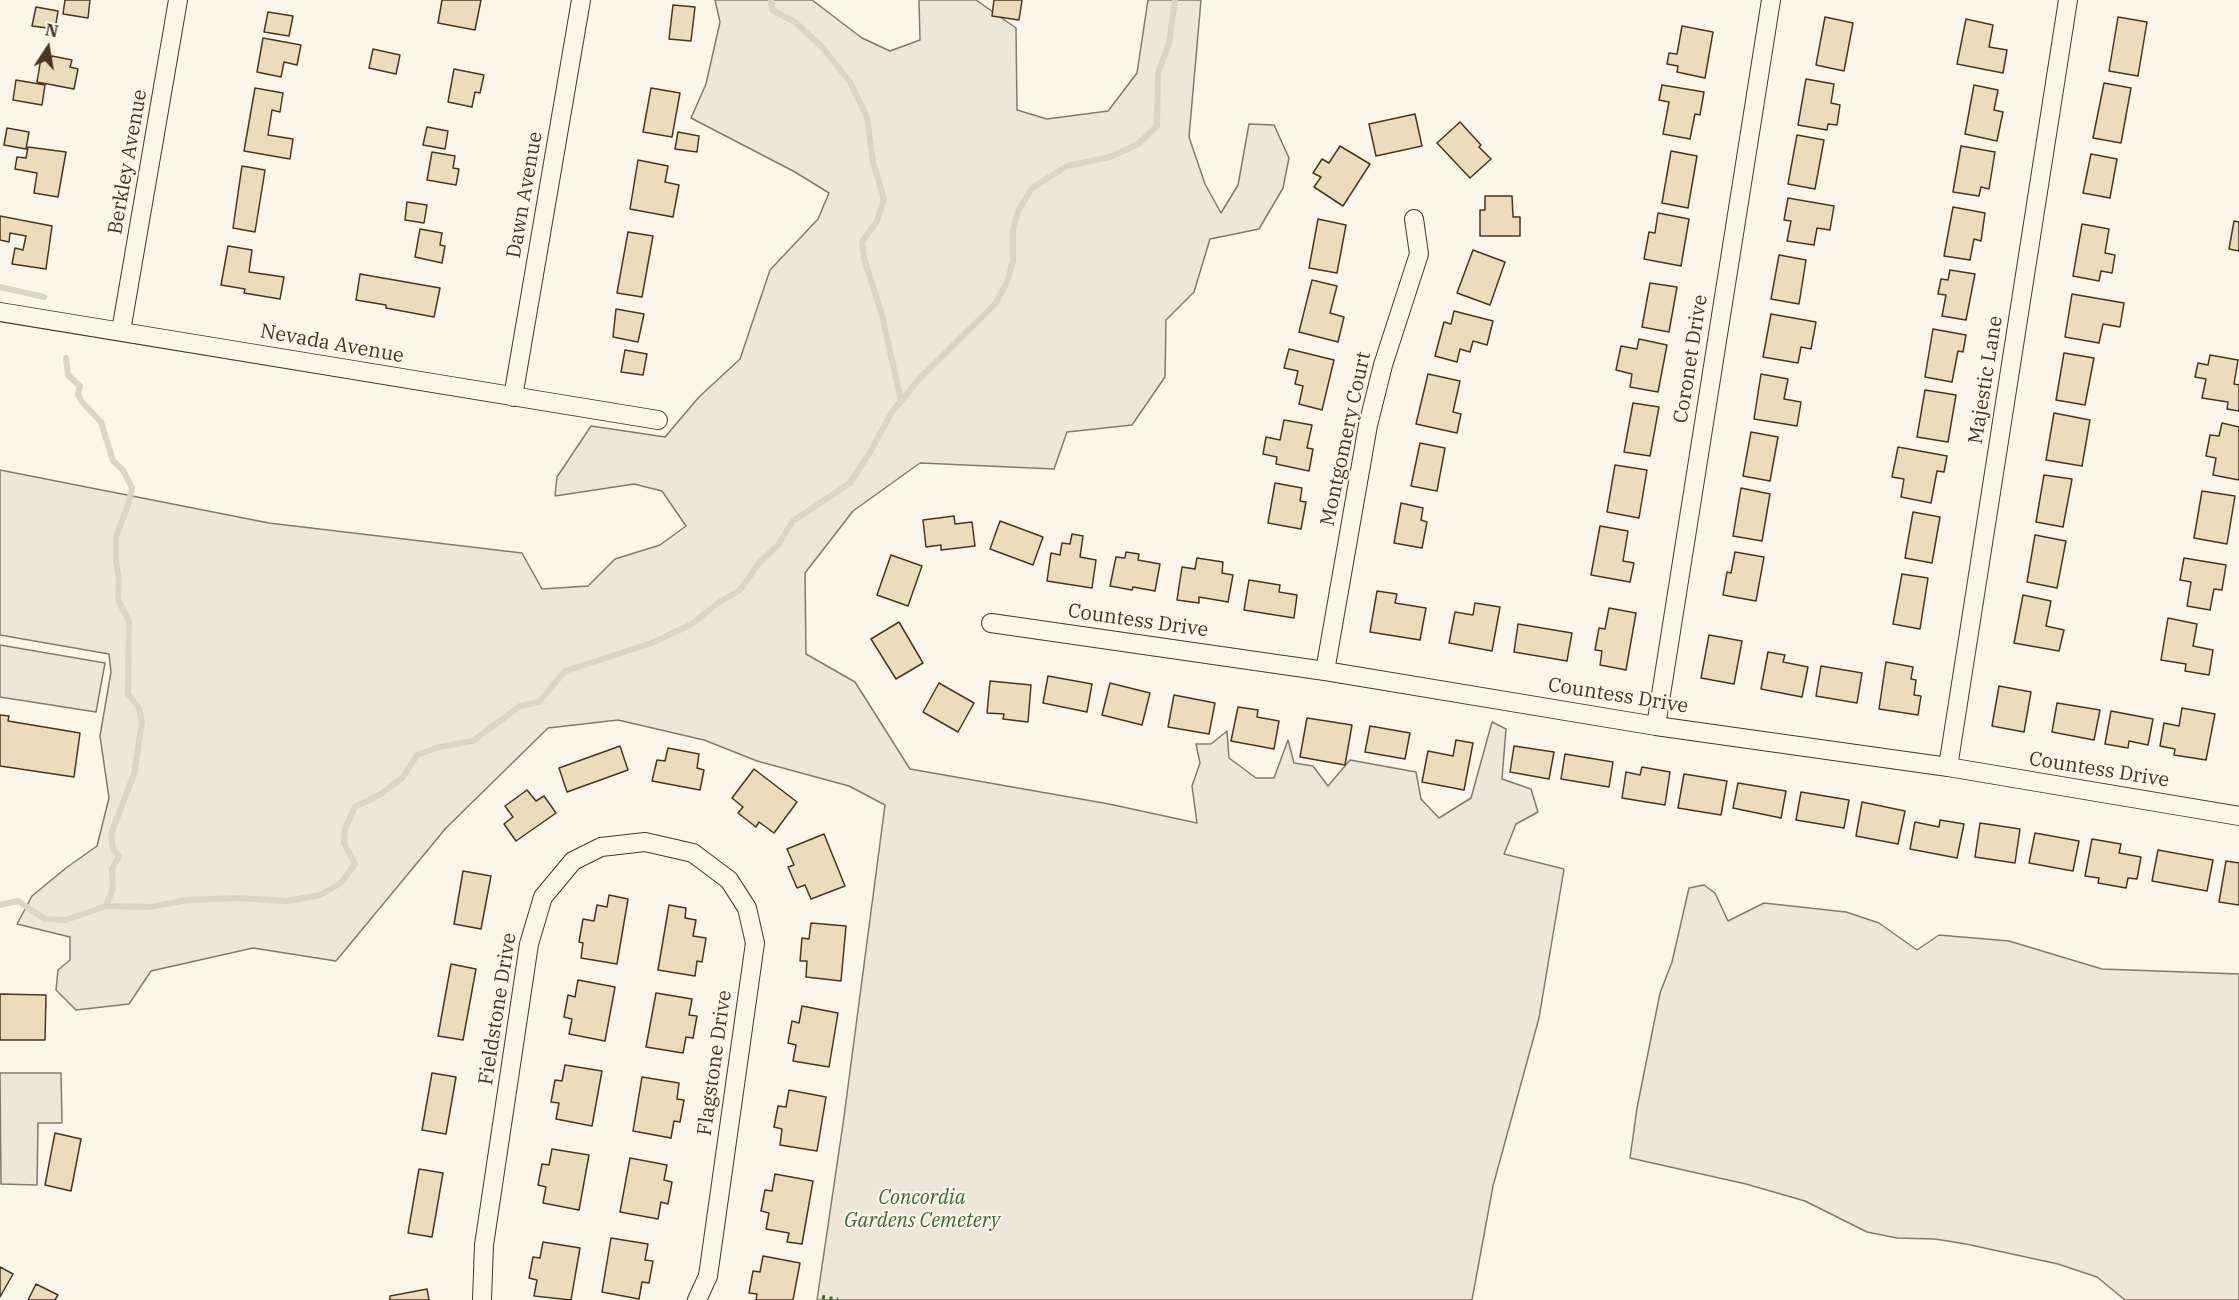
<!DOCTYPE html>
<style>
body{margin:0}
#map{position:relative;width:2239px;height:1300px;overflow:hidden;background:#fbf6e9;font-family:"IBM Plex Serif",serif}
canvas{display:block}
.north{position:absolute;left:18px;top:18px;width:60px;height:60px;-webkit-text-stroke:4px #fbf6e9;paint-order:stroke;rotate:12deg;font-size:16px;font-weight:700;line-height:24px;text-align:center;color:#4a3520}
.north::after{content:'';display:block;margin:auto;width:21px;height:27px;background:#4a3520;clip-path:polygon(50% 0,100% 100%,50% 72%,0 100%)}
</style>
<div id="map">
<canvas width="2239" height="1300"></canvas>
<div class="north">N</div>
</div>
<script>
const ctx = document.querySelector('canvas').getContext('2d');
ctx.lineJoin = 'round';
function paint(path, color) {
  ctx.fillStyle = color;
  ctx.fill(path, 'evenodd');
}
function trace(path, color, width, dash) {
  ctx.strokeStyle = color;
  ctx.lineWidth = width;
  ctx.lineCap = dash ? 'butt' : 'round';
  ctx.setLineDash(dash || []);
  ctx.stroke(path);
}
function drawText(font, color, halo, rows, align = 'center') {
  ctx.font = font + ' "IBM Plex Serif",serif';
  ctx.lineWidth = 4.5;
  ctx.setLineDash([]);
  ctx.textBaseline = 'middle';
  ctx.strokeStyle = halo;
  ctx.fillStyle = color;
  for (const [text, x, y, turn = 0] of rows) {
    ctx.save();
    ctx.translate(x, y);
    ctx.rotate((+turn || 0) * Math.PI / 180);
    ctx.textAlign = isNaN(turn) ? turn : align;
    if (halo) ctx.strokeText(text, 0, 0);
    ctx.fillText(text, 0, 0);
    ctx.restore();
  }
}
const green = new Path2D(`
 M 715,0 L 812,0 L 862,38 L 890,51 L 920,40 L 919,0 L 976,0 L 1016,28 L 1017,110 L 1047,119 L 1108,111 L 1137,73 L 1148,0 L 1201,0 L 1189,137 L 1205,184 L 1221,213 L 1238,185 L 1249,124 L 1274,125 L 1289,158 L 1283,188 L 1259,229 L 1210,239 L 1194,292 L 1166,320 L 1165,377 L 1132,425 L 1067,432 L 1054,469 L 920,463 L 853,511 L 805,573 L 806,654 L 855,682 L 910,769 L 1109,804 L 1197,823 L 1192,786 L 1200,763 L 1196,744 L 1211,744 L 1227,731 L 1229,758 L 1256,778 L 1274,778 L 1288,740 L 1294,763 L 1313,766 L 1328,786 L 1350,760 L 1416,772 L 1421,799 L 1439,818 L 1471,798 L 1492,722 L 1506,729 L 1502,779 L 1531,789 L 1538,812 L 1516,824 L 1504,854 L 1564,869 L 1539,1018 L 1493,1186 L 1472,1300 L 817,1300 L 844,1117 L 885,805 L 849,786 L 757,761 L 704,740 L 618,720 L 548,728 L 446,828 L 336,961 L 253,948 L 151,971 L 129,1004 L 76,1010 L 56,990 L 58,970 L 70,960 L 70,937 L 17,924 L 32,896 L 66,868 L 97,846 L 109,798 L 100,736 L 111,672 L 109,654 L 0,635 L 0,470 L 269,523 L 522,553 L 542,589 L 588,586 L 615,559 L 660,545 L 686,526 L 662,491 L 634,484 L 555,496 L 557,477 L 591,426 L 665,437 L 699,397 L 740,359 L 770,270 L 818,219 L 829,193 L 795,172 L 691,118 L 706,84 L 720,22 Z
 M 1704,885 L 1715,893 L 1728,921 L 1764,903 L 1846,912 L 1879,923 L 1917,950 L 1939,935 L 2009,941 L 2102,969 L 2239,974 L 2239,1300 L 2125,1300 L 2097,1277 L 2058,1264 L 1966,1244 L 1935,1239 L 1897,1238 L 1867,1232 L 1805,1201 L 1746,1184 L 1630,1158 L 1637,1108 L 1660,993 L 1672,962 L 1689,888 Z`);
paint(green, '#ede6d9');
trace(green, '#887966', 1.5);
const parking = new Path2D(`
 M 0,645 L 105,663 L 96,712 L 0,697 Z
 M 0,1073 L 61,1073 L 62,1123 L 38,1123 L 37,1185 L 1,1184 Z`);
paint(parking, '#ede7d9');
trace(parking, '#887966', 1.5);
trace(new Path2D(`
 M 771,0 L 772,10 L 795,22 L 823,48 L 850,82 L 867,117 L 873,162 L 884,199 L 877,221 L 862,242 L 864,258 L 882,315 L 901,401
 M 0,287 L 44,297
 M 66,358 L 68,375 L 80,386 L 78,394 L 82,402 L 101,422 L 113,461 L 123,470 L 132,488 L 129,502 L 116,537 L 116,561 L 119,579 L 118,600 L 129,621 L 128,694 L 139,708 L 142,722 L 134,774 L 111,834 L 113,849 L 119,856 L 112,869 L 113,888 L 106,906
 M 0,905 L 18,901 L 45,919 L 66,920 L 106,906 L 150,907 L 188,900 L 238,898 L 287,901 L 320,895 L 341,883 L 355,864 L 344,843 L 345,829 L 355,807 L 381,794 L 402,778 L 417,755 L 439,747 L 473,741 L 520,706 L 539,702 L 565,671 L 652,643 L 692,624 L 718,603 L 740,590 L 759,563 L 778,545 L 793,521 L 850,483 L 870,452 L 892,412 L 919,379 L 996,303 L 1008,280 L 1013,261 L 1013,230 L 1018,211 L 1032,188 L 1067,166 L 1110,157 L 1138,144 L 1157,126 L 1158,73 L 1169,44 L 1175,0`), '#dcd4c6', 6);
const building = new Path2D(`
 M 65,0 L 90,0 L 88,18 L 63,14 Z
 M 442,0 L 481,0 L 475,30 L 438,23 Z
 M 994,0 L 1022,0 L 1019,20 L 992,16 Z
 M 673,5 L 695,7 L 691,41 L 669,39 Z
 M 36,7 L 58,11 L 55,29 L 32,26 Z
 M 268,12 L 293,16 L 289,36 L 264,32 Z
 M 1825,17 L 1853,23 L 1844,71 L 1816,65 Z
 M 2118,17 L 2147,22 L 2138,76 L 2109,71 Z
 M 1966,19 L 1993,25 L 1989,47 L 2007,50 L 2003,73 L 1957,64 Z
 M 1682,26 L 1713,32 L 1705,78 L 1677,72 L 1678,66 L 1667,64 L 1669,53 L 1677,54 Z
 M 263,38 L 301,45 L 297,65 L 284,62 L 281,77 L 257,72 Z
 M 373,49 L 400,55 L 396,74 L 369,68 Z
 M 52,56 L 72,60 L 70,67 L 78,69 L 74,89 L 37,82 L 41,58 L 51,59 Z
 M 454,69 L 484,75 L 480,93 L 475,92 L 472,107 L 448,102 Z
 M 1806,79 L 1834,84 L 1831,103 L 1840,105 L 1837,125 L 1828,124 L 1827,130 L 1798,125 Z
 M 16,80 L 45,85 L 42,105 L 13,100 Z
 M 2104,83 L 2131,88 L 2121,143 L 2093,138 Z
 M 1662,85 L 1704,92 L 1700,115 L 1695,114 L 1690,139 L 1663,134 L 1669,102 L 1659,100 Z
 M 1974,85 L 1998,90 L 1994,110 L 2003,112 L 1997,141 L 1965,134 Z
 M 255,88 L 283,93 L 280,112 L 272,110 L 268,135 L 293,139 L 290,159 L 244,151 Z
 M 651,88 L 680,93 L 672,137 L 643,132 Z
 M 1415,114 L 1422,146 L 1376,156 L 1369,124 Z
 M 1460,122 L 1481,145 L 1479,147 L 1491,159 L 1470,178 L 1437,143 Z
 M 427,127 L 448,131 L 445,149 L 423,145 Z
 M 7,128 L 29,132 L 26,149 L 4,145 Z
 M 678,132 L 699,136 L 697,152 L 675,149 Z
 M 1797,135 L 1824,140 L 1815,189 L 1788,184 Z
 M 1340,146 L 1370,164 L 1343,206 L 1314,187 L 1321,177 L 1313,173 L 1322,159 L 1329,163 Z
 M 1961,146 L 1995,152 L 1989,189 L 1981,187 L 1979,196 L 1953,192 Z
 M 28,147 L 66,152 L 58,197 L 34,193 L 37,173 L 15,169 L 17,157 L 26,158 Z
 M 1671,151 L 1697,156 L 1688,208 L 1662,203 Z
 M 432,152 L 455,156 L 453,168 L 459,169 L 456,185 L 427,180 Z
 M 2091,154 L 2117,159 L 2110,198 L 2083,193 Z
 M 638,160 L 668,166 L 665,182 L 679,185 L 673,217 L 630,209 Z
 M 242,166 L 265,170 L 255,232 L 233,228 Z
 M 1485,196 L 1512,196 L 1513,217 L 1520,217 L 1520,236 L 1480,236 L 1480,210 L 1485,210 Z
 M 1788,198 L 1834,206 L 1830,230 L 1817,228 L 1814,245 L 1787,241 L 1791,221 L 1784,220 Z
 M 407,202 L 427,205 L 424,223 L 405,220 Z
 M 1953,207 L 1985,213 L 1981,241 L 1974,239 L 1970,260 L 1944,256 Z
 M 1658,213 L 1689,219 L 1681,266 L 1644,259 L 1649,232 L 1655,233 Z
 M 0,216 L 52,226 L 46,269 L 12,264 L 15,248 L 23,250 L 26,236 L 10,233 L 9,242 L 0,240 Z
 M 1318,219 L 1346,225 L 1337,273 L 1309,268 Z
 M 2234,221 L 2239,222 L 2239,251 L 2229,249 Z
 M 2082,224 L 2109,229 L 2105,253 L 2115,255 L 2112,273 L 2101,271 L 2099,281 L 2073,276 Z
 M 420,229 L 442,233 L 440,245 L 445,246 L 442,263 L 415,257 Z
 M 628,232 L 653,236 L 642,297 L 617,293 Z
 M 228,246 L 252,250 L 249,272 L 284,277 L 280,299 L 244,293 L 245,289 L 221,285 Z
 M 1473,250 L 1505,262 L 1490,305 L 1457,293 Z
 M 1779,255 L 1806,260 L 1799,304 L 1771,299 Z
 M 1950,270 L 1975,274 L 1966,320 L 1942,316 L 1946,295 L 1938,294 L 1941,279 L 1948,280 Z
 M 360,274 L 440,288 L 434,317 L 386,308 L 386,305 L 356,300 Z
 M 1312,280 L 1337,286 L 1330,313 L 1344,317 L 1338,342 L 1299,332 Z
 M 1650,283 L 1677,287 L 1669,332 L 1642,327 Z
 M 2072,294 L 2124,303 L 2120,327 L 2103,324 L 2099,343 L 2065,337 Z
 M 616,309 L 644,314 L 638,342 L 613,337 Z
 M 1454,311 L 1493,321 L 1487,345 L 1473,341 L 1470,352 L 1460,349 L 1457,362 L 1435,356 L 1444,322 L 1451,324 Z
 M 1771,314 L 1816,322 L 1811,349 L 1801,347 L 1798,363 L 1763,357 Z
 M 1933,329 L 1966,335 L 1963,352 L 1958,351 L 1952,382 L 1925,377 Z
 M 1639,339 L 1667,345 L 1658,392 L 1630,387 L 1632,374 L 1616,370 L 1621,346 L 1637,349 Z
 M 1289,349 L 1334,360 L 1322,410 L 1299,404 L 1303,386 L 1295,384 L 1298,371 L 1284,368 Z
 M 625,350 L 647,354 L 643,375 L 621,372 Z
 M 2064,353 L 2094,358 L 2085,405 L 2056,400 Z
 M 2210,355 L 2238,360 L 2234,384 L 2239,385 L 2239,411 L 2227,409 L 2228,402 L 2202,398 L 2206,379 L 2195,377 L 2198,363 L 2208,365 Z
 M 1428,374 L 1460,381 L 1453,412 L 1461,414 L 1457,433 L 1416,424 Z
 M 1761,374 L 1788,379 L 1784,399 L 1801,402 L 1797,426 L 1754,419 Z
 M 1925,390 L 1956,395 L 1948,442 L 1917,437 Z
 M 1633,403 L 1659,407 L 1650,456 L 1624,452 Z
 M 2054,413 L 2090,420 L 2082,466 L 2046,460 Z
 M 1284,420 L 1312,425 L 1307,448 L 1313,449 L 1309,471 L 1276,464 L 1277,457 L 1263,454 L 1266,437 L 1280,440 Z
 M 2222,423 L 2239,427 L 2239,480 L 2213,475 L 2216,458 L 2206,456 L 2210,435 L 2219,436 Z
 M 1751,432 L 1778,437 L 1770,481 L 1743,476 Z
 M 1420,443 L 1445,448 L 1437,491 L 1411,486 Z
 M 1898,447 L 1947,456 L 1944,472 L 1937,471 L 1931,503 L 1901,497 L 1904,479 L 1892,477 Z
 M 1615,465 L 1647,470 L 1639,518 L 1607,512 Z
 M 2044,475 L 2072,479 L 2063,527 L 2036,522 Z
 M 1275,483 L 1302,488 L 1300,501 L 1306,502 L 1301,529 L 1268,523 Z
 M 1741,488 L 1770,494 L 1762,541 L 1733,536 Z
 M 2202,491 L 2235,496 L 2227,544 L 2194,538 Z
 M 1401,503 L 1423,508 L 1421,520 L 1427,522 L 1422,548 L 1394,543 Z
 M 1913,512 L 1940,517 L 1932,563 L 1905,558 Z
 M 954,516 L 955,524 L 972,522 L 975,546 L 941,550 L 941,545 L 926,547 L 923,520 Z
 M 1000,521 L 1043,537 L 1033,565 L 990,549 Z
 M 1600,526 L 1628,531 L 1623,561 L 1634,563 L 1630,582 L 1591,575 Z
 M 1072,534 L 1083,536 L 1080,557 L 1096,560 L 1092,588 L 1047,581 L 1051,553 L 1060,555 L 1062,543 L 1070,544 Z
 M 2035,535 L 2066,541 L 2057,588 L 2027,582 Z
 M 1126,552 L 1139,554 L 1138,560 L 1160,564 L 1155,591 L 1133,587 L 1132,590 L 1110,586 L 1116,557 L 1125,558 Z
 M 1735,552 L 1764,557 L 1756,601 L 1723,595 L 1727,572 L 1731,573 Z
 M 891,555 L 922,566 L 908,606 L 877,595 Z
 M 1197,558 L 1223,562 L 1222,573 L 1233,575 L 1228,602 L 1199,597 L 1199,603 L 1177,600 L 1182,567 L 1195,569 Z
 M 2184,558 L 2226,565 L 2222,590 L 2214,589 L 2210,610 L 2187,606 L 2191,582 L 2180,580 Z
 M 1902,574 L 1928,578 L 1920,629 L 1893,624 Z
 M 1249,580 L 1280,585 L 1279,592 L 1297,595 L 1294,618 L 1244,610 Z
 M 1377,591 L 1397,594 L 1395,603 L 1426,608 L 1420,640 L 1370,632 Z
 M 2023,595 L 2051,601 L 2046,626 L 2064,630 L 2059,651 L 2014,643 Z
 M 1475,603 L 1500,607 L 1492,651 L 1449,643 L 1455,612 L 1473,615 Z
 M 1609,608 L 1636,613 L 1626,670 L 1600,665 L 1602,651 L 1595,650 L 1599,628 L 1605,629 Z
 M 2168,618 L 2197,624 L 2193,646 L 2213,650 L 2209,675 L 2185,671 L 2186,664 L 2161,660 Z
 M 899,622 L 923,663 L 896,679 L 871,639 Z
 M 1518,624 L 1572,633 L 1567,661 L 1514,652 Z
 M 1709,635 L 1742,641 L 1734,684 L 1701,678 Z
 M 1768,652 L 1785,655 L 1783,662 L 1808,667 L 1802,697 L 1761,689 Z
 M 1886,662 L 1913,667 L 1911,679 L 1916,680 L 1914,695 L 1921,696 L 1918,715 L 1879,709 Z
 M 1821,666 L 1862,673 L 1857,703 L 1816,696 Z
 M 1048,676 L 1092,684 L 1087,712 L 1043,703 Z
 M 990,681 L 1031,685 L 1028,722 L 1003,719 L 1004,714 L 987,713 Z
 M 939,683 L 974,703 L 958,732 L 923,712 Z
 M 1110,683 L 1150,693 L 1142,725 L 1102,715 Z
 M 1999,686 L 2031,692 L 2024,732 L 1992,726 Z
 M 1174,695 L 1215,703 L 1209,734 L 1168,727 Z
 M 2057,703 L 2100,710 L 2094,740 L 2052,732 Z
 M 1238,707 L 1258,710 L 1257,717 L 1279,721 L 1274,749 L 1231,741 Z
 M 2182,708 L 2215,714 L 2206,760 L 2174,755 L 2175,749 L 2160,746 L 2164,723 L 2179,726 Z
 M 2111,711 L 2153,719 L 2148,745 L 2129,741 L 2128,748 L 2105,744 Z
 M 0,715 L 9,716 L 8,721 L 80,733 L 74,777 L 0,766 Z
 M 1307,718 L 1352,725 L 1345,765 L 1300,757 Z
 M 1370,726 L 1410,733 L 1405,759 L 1365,752 Z
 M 1456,740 L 1473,743 L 1464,790 L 1422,782 L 1428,751 L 1453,756 Z
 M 620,746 L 628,770 L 567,792 L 559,768 Z
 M 1514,746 L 1554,752 L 1549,779 L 1510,772 Z
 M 668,748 L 699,754 L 697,768 L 704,770 L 700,790 L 652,781 L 657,760 L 665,761 Z
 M 1565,754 L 1613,762 L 1609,787 L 1561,779 Z
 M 1642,767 L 1670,772 L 1665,805 L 1622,798 L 1626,772 L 1640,775 Z
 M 754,769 L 797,802 L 774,833 L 759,822 L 756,827 L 738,813 L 743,807 L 732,798 Z
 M 1684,774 L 1727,781 L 1721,815 L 1678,808 Z
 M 1738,783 L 1786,791 L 1781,818 L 1733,808 Z
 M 527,790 L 536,801 L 544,796 L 556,813 L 516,841 L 504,824 L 513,817 L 505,806 Z
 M 1801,792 L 1849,800 L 1844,828 L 1796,820 Z
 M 1862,802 L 1905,811 L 1898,844 L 1856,836 Z
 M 1940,820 L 1964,824 L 1957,858 L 1910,849 L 1915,822 L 1939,827 Z
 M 1980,823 L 2020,829 L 2015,863 L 1975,857 Z
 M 2035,833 L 2079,841 L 2073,871 L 2029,863 Z
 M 824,834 L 845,886 L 811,899 L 805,885 L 797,888 L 788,867 L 794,865 L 787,849 Z
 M 2092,839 L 2121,844 L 2119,853 L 2141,857 L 2137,879 L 2128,878 L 2126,888 L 2098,883 L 2099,878 L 2085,876 Z
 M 2158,850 L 2213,860 L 2207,891 L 2152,881 Z
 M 2226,861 L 2239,863 L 2239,905 L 2219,902 Z
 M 463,871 L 491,876 L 481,929 L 454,924 Z
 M 609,895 L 628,899 L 617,964 L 581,958 L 583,943 L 579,942 L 583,919 L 594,921 L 597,905 L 607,907 Z
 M 669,905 L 686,908 L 685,918 L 696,920 L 693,936 L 706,938 L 702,962 L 697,961 L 695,976 L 658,970 Z
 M 811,923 L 846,926 L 841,981 L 806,977 L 807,961 L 800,961 L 802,938 L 809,939 Z
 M 451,964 L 476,969 L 463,1040 L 438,1036 Z
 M 578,980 L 615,987 L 605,1041 L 569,1034 L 572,1019 L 564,1017 L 568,995 L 575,997 Z
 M 656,993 L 692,999 L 689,1015 L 697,1016 L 693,1038 L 686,1037 L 683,1053 L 646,1047 Z
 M 0,994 L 46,995 L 45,1040 L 0,1040 Z
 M 802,1006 L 838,1013 L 829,1067 L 793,1061 L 796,1045 L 788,1043 L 792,1021 L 799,1023 Z
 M 565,1065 L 602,1071 L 592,1126 L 556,1119 L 559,1103 L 551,1102 L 555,1080 L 562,1081 Z
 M 432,1073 L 456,1077 L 446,1134 L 422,1130 Z
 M 642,1077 L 679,1083 L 677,1099 L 684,1100 L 680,1122 L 674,1121 L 671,1138 L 633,1131 Z
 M 789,1090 L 826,1097 L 817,1151 L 780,1145 L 782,1129 L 774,1127 L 778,1106 L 786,1107 Z
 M 55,1133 L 81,1139 L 71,1191 L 45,1185 Z
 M 552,1149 L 589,1155 L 579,1210 L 543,1203 L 546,1187 L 538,1185 L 542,1164 L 549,1165 Z
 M 630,1158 L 667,1165 L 664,1180 L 672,1182 L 668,1204 L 661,1202 L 658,1219 L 620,1212 Z
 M 419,1169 L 443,1173 L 432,1237 L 408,1233 Z
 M 775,1174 L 813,1181 L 802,1244 L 787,1242 L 789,1233 L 766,1229 L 769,1213 L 761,1211 L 765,1190 L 772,1191 Z
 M 611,1238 L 648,1244 L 645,1260 L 653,1261 L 649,1283 L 642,1282 L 639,1299 L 602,1292 Z
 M 543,1242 L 580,1248 L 571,1300 L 534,1296 L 537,1280 L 529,1278 L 533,1257 L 540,1258 Z
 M 763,1256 L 800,1263 L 793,1300 L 756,1300 L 757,1294 L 749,1293 L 753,1271 L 760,1272 Z
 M 0,1267 L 13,1274 L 0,1297 Z
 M 36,1284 L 58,1295 L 55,1300 L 28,1300 Z
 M 427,1289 L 429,1300 L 390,1300 L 390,1296 Z`);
paint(building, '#ecdcbc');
trace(building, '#4a3520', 1.5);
const minor = new Path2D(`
 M 0,312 L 658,420
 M 121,331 L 178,0
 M 513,397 L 581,0
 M 991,623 L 1325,671 L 1656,726 L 1948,767 L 2239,816
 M 1325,671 L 1368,425 L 1383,365 L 1419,254 L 1414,219
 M 1656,726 L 1771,0
 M 1948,767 L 2068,0
 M 482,1300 L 484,1245 L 529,944 L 543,897 L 573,861 L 601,847 L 645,842 L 693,853 L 729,880 L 747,908 L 755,943 L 708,1276 L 697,1300`);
trace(minor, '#4a3520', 20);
trace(minor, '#fbf6e9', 18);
trace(new Path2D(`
 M 822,1297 L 838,1300`), '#436837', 4.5, [3, 4.5]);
drawText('20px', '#4a3520', '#fbf6e9', [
 ["Berkley Avenue",128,162,-80],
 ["Dawn Avenue",525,195,-80],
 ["Nevada Avenue",332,344,10],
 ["Coronet Drive",1691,359,-81],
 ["Majestic Lane",1986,380,-81],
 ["Montgomery Court",1346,439,-78],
 ["Countess Drive",1138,621,8],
 ["Countess Drive",1618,696,9],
 ["Countess Drive",2099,770,9],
 ["Fieldstone Drive",498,1009,-81],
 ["Flagstone Drive",715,1063,-82]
]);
drawText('italic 20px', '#436837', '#fbf6e9', [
 ["Concordia",922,1198],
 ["Gardens Cemetery",922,1221]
]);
</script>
